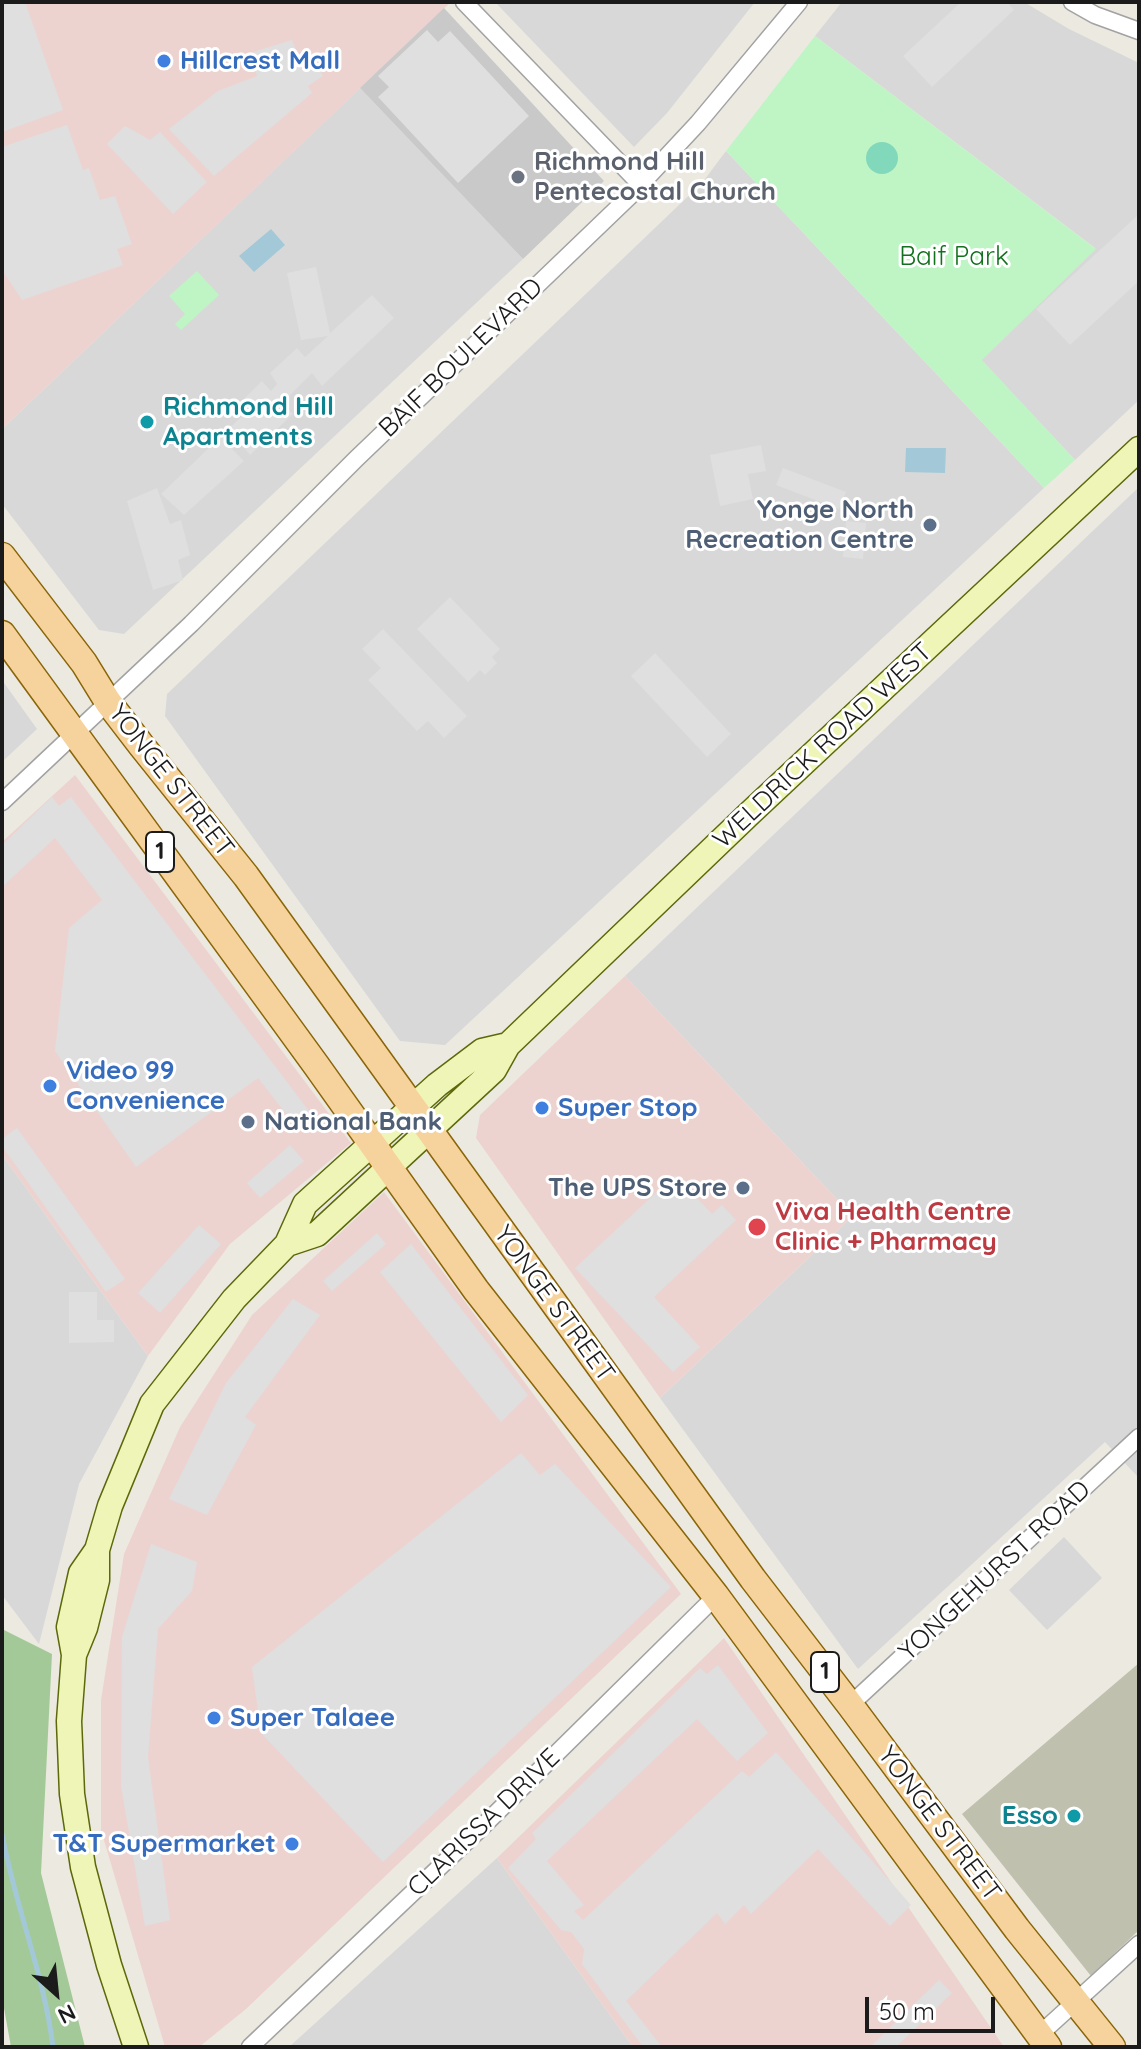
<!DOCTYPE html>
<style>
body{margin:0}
#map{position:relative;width:1141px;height:2049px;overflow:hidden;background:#ece9e1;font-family:Quicksand,sans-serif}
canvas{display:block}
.frame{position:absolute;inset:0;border:4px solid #1b1b1b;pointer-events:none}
.north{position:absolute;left:16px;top:1953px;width:80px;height:80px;-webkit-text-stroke:6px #fff;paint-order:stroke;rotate:153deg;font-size:22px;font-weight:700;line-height:32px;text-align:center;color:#1b1b1b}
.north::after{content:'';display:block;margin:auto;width:28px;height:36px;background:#1b1b1b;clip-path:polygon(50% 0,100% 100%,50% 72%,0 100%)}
.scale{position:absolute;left:865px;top:1997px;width:130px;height:36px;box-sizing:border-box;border:4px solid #1b1b1b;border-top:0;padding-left:10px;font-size:24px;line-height:28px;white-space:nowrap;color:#1b1b1b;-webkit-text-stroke:6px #fff;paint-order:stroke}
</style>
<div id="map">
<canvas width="1141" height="2049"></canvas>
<div class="frame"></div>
<div class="north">N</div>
<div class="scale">50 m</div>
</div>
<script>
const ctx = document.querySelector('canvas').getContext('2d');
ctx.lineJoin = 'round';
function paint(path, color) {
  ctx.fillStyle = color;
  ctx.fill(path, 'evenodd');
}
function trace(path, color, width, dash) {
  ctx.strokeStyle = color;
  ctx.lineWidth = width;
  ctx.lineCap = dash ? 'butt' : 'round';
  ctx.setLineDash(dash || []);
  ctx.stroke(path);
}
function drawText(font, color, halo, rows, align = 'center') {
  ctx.font = font + ' Quicksand,sans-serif';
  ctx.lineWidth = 6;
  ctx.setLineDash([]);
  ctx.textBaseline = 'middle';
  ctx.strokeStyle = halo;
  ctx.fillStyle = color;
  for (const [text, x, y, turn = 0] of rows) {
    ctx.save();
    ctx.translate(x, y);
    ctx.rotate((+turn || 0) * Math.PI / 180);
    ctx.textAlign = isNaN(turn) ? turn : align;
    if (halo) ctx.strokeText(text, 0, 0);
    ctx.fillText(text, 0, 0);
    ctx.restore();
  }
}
paint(new Path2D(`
 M 495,2 L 755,2 L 667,113 L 634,147 Z
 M 842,2 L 1024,2 L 1069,29 L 1139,63 L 1139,400 L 1075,460 L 981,360 L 1095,248 L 815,36 Z
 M 360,88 L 523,259 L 124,634 L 99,630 L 2,504 L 2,429 Z
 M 726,151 L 1044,488 L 445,1045 L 400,1041 L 165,716 L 167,694 L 702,183 Z
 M 1139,487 L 1139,1478 L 1105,1442 L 858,1669 L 660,1398 L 853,1216 L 625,976 Z
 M 2,680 L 37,729 L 2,762 Z
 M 2,1155 L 148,1356 L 79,1484 L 39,1644 L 2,1595 Z
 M 1064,1537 L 1102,1578 L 1047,1630 L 1009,1590 Z
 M 497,1858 L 633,2047 L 289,2047 Z`), '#d9d8d8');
paint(new Path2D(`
 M 2,2 L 451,2 L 2,429 Z
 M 75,775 L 351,1143 L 230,1244 L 148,1356 L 2,1155 L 2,842 Z
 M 625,976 L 853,1216 L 660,1398 L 476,1138 L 480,1115 Z
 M 384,1192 L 681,1594 L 246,2009 L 199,2047 L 165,2047 L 101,1830 L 101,1700 L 124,1554 L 180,1427 L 252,1315 Z
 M 724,1638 L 1004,2047 L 633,2047 L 497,1858 Z`), '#edd3d0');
paint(new Path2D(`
 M 444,8 L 604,181 L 523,259 L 360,88 Z`), '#c9c9c9');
paint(new Path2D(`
 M 1139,1663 L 1139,1930 L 1091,1976 L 962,1814 Z`), '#bfc0ad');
paint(new Path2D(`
 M 2,1629 L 52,1654 L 41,1873 L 85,2047 L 11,2047 L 2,1997 Z`), '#a4c998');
paint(new Path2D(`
 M 815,36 L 1096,249 L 982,360 L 1075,460 L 1044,488 L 726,151 Z
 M 197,271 L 219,295 L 181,330 L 175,324 L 185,314 L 169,296 Z`), '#bff5c5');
paint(new Path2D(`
 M866 158a16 16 0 1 1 32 0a16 16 0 1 1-32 0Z`), '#82d8bb');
paint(new Path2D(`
 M 2,2 L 25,2 L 63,110 L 2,132 Z
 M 961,2 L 1007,2 L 1014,10 L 932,87 L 903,56 Z
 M 427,30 L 438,42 L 450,31 L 529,116 L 458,183 L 378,97 L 389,87 L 378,76 Z
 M 292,40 L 298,56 L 311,51 L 323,76 L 308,86 L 312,93 L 214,176 L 169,129 L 218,91 L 257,76 L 250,53 Z
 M 67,125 L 83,170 L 89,168 L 100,200 L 115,196 L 132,244 L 117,249 L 123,265 L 22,300 L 2,270 L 2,147 Z
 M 125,126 L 150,140 L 160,132 L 207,182 L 173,214 L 107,144 Z
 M 1139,214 L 1139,281 L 1070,345 L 1036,309 Z
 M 316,267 L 330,333 L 372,295 L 394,318 L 322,386 L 312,373 L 282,403 L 293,414 L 250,455 L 240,443 L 232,449 L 244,461 L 184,515 L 161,494 L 241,417 L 234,409 L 262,381 L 271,391 L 277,384 L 270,373 L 297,348 L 305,357 L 328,336 L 301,340 L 287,273 Z
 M 761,445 L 766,471 L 748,474 L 753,499 L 720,506 L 710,455 Z
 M 783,468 L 846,492 L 839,509 L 776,485 Z
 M 157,488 L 170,524 L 181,520 L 190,555 L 178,560 L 183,580 L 153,590 L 127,501 Z
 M 846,521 L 866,523 L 863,559 L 843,557 Z
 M 450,597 L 500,649 L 492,657 L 497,663 L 485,675 L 480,670 L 468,682 L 417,629 Z
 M 383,629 L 467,716 L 444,738 L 428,721 L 417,731 L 368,680 L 381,668 L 362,649 Z
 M 655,653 L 731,734 L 707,757 L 631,676 Z
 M 52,797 L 59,806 L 71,797 L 309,1111 L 294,1124 L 258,1078 L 136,1167 L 55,1051 L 69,928 L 102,900 L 55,838 L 2,887 L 2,845 Z
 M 17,1128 L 125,1279 L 106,1292 L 2,1146 L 2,1139 Z
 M 290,1145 L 304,1161 L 260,1198 L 247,1183 Z
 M 675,1175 L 712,1214 L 722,1205 L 736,1220 L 654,1297 L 700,1347 L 673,1372 L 575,1268 Z
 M 199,1225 L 221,1244 L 160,1313 L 138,1293 Z
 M 377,1233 L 386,1244 L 332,1291 L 323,1281 Z
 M 411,1244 L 528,1395 L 501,1422 L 380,1272 Z
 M 69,1292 L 97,1292 L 97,1320 L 114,1320 L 114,1342 L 69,1343 Z
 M 293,1299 L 320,1315 L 245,1417 L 256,1425 L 207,1515 L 169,1499 L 226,1383 Z
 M 521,1453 L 540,1475 L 555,1464 L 671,1587 L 383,1862 L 261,1733 L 252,1667 Z
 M 151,1544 L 197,1562 L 192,1591 L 158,1629 L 148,1757 L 170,1920 L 145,1926 L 121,1786 L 122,1637 Z
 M 718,1665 L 768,1733 L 737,1761 L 697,1719 L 547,1861 L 584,1905 L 574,1911 L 583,1920 L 742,1771 L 749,1777 L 776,1752 L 911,1905 L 890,1926 L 818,1849 L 751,1914 L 744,1905 L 725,1924 L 717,1913 L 626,2001 L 662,2047 L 643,2047 L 582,1964 L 584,1949 L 571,1932 L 561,1930 L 508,1868 L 536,1839 L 532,1833 L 700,1668 L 707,1674 Z
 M 939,1980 L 952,1993 L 896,2047 L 870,2047 Z`), '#dfdfdf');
paint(new Path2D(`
 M 271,229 L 285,245 L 254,272 L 239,256 Z
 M 906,448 L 946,448 L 945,473 L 905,472 Z`), '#a3c9d8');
trace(new Path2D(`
 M 2,1834 C 15,1906 44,1974 53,2047`), '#a3c9d8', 5);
const street = new Path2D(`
 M 464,2 L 641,185
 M 1072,2 L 1095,15 L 1139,31
 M 2,802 L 191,624 L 356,459 L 629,197 L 698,123 L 799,2
 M 850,1705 L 1139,1437
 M 1039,2035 L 1139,1944
 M 250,2047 L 484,1825 L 716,1596`);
const secondary = new Path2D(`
 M 287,1244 L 317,1234 L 494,1070 L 508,1045 L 750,813 L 1139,449
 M 97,1550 L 81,1573 L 69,1627 L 74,1655 L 69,1721 L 72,1794 L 83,1867 L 109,1965 L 136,2047
 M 74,1655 L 85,1628 L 97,1580 L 97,1550 L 110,1506 L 152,1404 L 234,1299 L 287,1244 L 305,1204 L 437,1085 L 482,1051 L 508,1045`);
const primary = new Path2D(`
 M 2,556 L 84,663 L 108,702 L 141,745 L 246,876 L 753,1579 L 850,1705 L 1017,1929 L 1112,2047
 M 2,634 L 316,1065 L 476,1290 L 716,1596 L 1048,2047`);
trace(street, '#a2a2a2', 19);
trace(secondary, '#5b690a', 27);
trace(primary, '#8a6508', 29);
trace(street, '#fff', 16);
trace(secondary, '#eff5b6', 24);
trace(primary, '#f6d39c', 26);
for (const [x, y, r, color] of [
 [164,61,8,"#3f7fe0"],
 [518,177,8,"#6b7280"],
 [147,422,8,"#0f9aa8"],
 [930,525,8,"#5c6f8a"],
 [50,1086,8,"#3f7fe0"],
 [542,1108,8,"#3f7fe0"],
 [248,1122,8,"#5c6f8a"],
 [743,1188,8,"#5c6f8a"],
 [757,1227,10,"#e0444e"],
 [214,1718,8,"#3f7fe0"],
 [1074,1816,8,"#0f9aa8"],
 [292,1844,8,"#3f7fe0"]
]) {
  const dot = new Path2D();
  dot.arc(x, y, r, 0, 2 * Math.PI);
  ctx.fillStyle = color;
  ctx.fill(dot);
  trace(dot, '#fff', 3);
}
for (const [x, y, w] of [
 [160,852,28],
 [825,1672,28]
]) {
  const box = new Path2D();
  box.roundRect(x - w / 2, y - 20, w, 40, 6);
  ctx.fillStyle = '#fff';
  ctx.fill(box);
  trace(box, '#1b1b1b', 2);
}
drawText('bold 24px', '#1b1b1b', null, [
 ["1",160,852],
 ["1",825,1672]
]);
drawText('bold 26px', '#366cbe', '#fff', [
 ["Hillcrest Mall",180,61],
 ["Video 99",66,1071],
 ["Convenience",66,1101],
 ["Super Stop",558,1108],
 ["Super Talaee",230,1718],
 ["T&T Supermarket",276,1844,"right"]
], 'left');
drawText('bold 26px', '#5b616d', '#fff', [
 ["Richmond Hill",534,162],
 ["Pentecostal Church",534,192]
], 'left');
drawText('26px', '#11711d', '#fff', [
 ["Baif Park",954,257]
]);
drawText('26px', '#1b1b1b', '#fff', [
 ["BAIF BOULEVARD",461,358,-44],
 ["WELDRICK ROAD WEST",823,746,-43],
 ["YONGE STREET",171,781,52],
 ["YONGE STREET",554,1304,54],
 ["YONGEHURST ROAD",995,1571,-43],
 ["CLARISSA DRIVE",484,1823,-44],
 ["YONGE STREET",939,1824,53]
]);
drawText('bold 26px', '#0d838f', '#fff', [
 ["Richmond Hill",163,407],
 ["Apartments",163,437],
 ["Esso",1058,1816,"right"]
], 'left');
drawText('bold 26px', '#4e5e75', '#fff', [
 ["Yonge North",914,510],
 ["Recreation Centre",914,540],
 ["National Bank",264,1122,"left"],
 ["The UPS Store",727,1188]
], 'right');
drawText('bold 26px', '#be3a42', '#fff', [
 ["Viva Health Centre",775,1212],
 ["Clinic + Pharmacy",775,1242]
], 'left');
</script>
